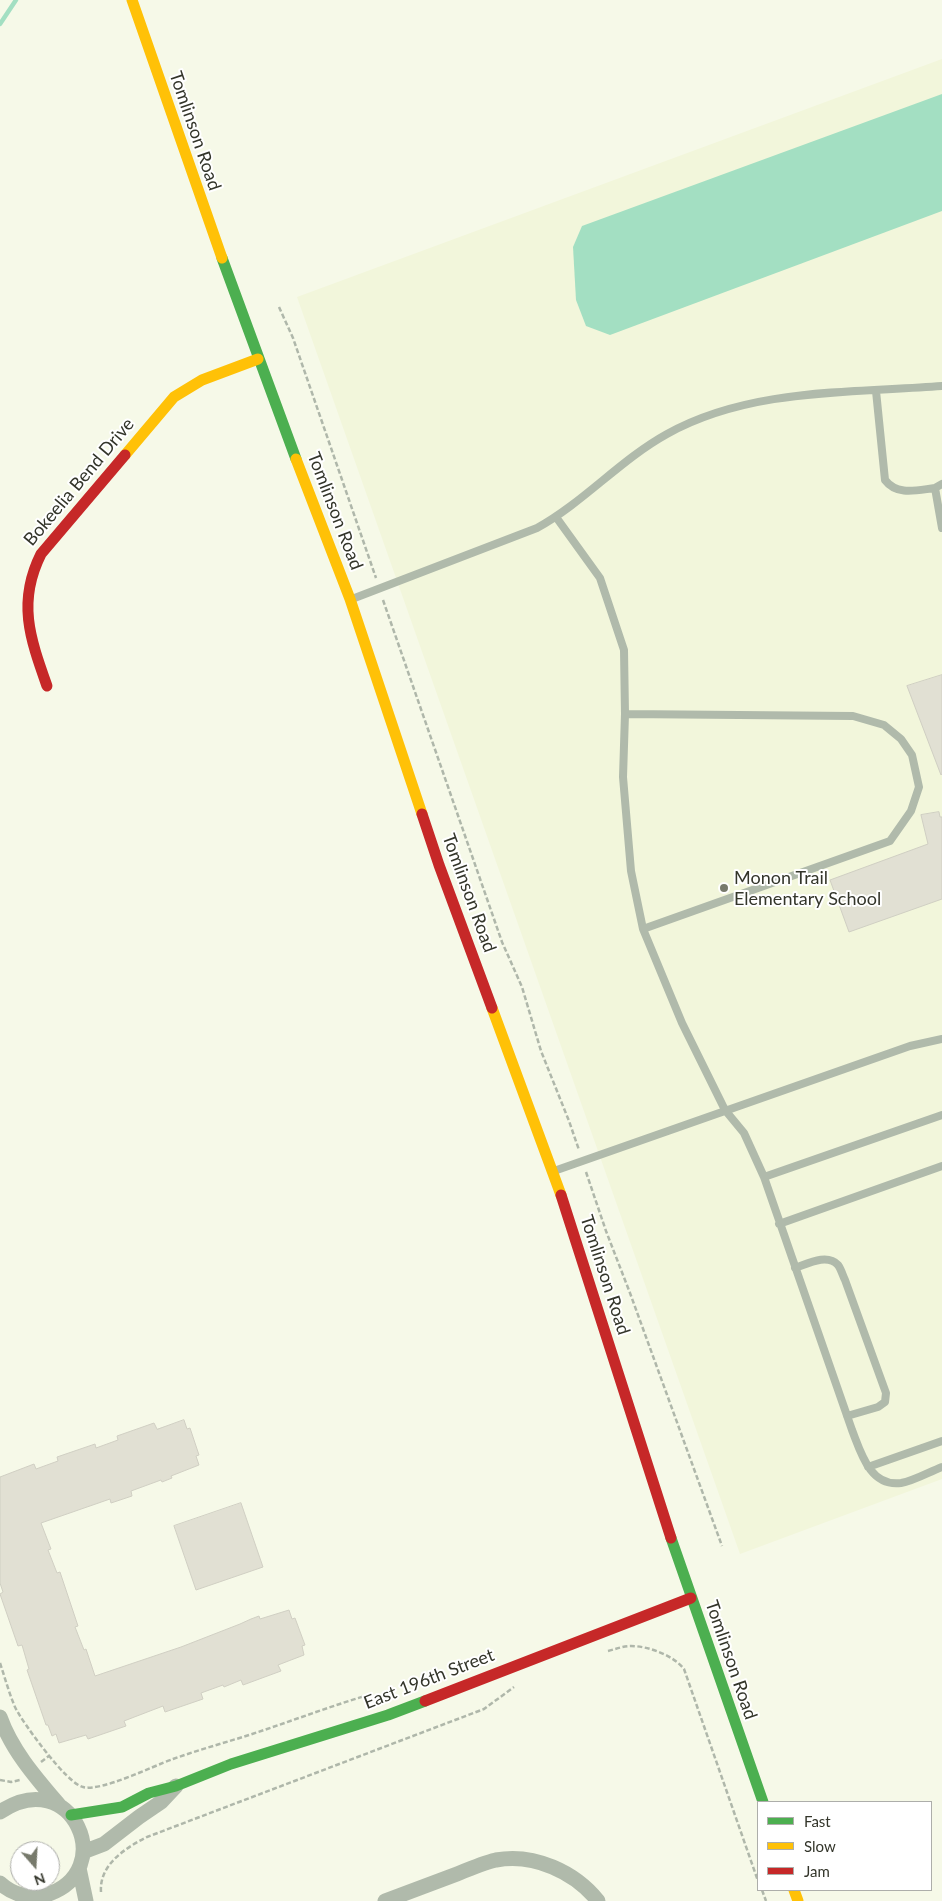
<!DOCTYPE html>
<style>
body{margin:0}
#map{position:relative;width:942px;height:1901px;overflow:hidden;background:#f6f9e8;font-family:Lato,sans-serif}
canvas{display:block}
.legend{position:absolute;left:757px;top:1801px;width:175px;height:90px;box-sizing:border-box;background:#fff;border:1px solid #adaeaa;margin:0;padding:6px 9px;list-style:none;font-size:15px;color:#33352a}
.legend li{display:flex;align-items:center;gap:10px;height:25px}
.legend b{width:25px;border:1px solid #adaeaa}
.north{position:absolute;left:10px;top:1841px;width:50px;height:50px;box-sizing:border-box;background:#fff;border:1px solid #adaeaa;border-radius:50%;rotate:161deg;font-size:14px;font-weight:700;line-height:20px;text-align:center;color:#33352a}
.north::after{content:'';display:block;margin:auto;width:18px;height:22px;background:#777a6c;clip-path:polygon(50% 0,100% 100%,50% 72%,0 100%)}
</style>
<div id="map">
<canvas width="942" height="1901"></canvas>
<ul class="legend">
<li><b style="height:6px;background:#4caf50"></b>Fast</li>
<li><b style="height:6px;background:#ffc107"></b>Slow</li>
<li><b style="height:6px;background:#c62828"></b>Jam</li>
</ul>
<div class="north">N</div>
</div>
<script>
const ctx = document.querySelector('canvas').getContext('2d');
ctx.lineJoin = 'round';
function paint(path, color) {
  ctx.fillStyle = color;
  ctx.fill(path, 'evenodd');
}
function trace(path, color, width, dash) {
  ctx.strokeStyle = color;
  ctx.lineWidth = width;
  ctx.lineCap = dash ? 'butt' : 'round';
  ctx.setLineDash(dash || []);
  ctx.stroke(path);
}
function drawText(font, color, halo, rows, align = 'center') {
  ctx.font = font + ' Lato,sans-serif';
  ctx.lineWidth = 4;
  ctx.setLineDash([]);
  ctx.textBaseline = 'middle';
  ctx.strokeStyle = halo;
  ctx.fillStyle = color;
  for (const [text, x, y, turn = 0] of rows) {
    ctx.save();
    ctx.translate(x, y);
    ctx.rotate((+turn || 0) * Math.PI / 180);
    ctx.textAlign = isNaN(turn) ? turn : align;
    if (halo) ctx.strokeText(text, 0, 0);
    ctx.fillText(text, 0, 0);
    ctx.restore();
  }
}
paint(new Path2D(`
 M 942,59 L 942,1479 L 740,1554 L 297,297 Z`), '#f2f6db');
paint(new Path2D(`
 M 942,94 L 942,211 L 610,335 L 586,326 L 576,300 L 573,247 L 582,226 Z`), '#a3dfc2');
trace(new Path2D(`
 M 0,24 L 16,0`), '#a3dfc2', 4.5);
const building = new Path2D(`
 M 942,675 L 942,774 L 941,775 L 907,686 Z
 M 939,812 L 940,817 L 942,817 L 942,899 L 849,932 L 830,880 L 928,844 L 921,815 Z
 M 184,1420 L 187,1429 L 190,1428 L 199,1455 L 196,1456 L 199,1465 L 171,1476 L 172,1478 L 162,1482 L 161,1480 L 131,1491 L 132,1496 L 111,1503 L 110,1499 L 41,1523 L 51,1549 L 48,1550 L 57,1573 L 60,1572 L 78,1626 L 75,1627 L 84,1650 L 86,1649 L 95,1676 L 181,1647 L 240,1624 L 251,1619 L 259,1616 L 260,1619 L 289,1610 L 292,1619 L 295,1618 L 305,1645 L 302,1646 L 304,1655 L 278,1665 L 281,1671 L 243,1685 L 241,1680 L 224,1687 L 223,1685 L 201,1693 L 203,1699 L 165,1712 L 163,1706 L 124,1721 L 126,1726 L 88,1739 L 86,1735 L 59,1743 L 56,1734 L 52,1736 L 48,1725 L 46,1725 L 27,1670 L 29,1669 L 22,1645 L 18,1646 L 0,1594 L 3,1592 L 0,1583 L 0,1477 L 34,1464 L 36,1469 L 58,1461 L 57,1457 L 95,1444 L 96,1448 L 118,1440 L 117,1436 L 154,1423 L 157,1429 Z
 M 241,1503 L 263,1567 L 196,1590 L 174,1526 Z`);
paint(building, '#e1e0d3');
trace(building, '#d0cfc3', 1);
trace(new Path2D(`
 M 279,307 L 293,338 L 376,578
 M 383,600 L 502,942 L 522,987 L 541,1051 L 569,1121 L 579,1150
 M 586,1172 L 606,1231 L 630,1293 L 722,1546
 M 608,1651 C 616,1649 623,1646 631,1646 C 649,1646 674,1656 684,1669 L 758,1881
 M 0,1663 C 5,1678 9,1693 15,1707 C 22,1722 67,1784 83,1787 C 101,1792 153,1766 173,1759 C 198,1750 224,1743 249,1735 C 289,1722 328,1707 368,1695
 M 41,1762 L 50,1755
 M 0,1780 L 11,1782 L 20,1780
 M 762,1890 L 766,1901
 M 101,1892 C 99,1865 125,1848 147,1837 L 484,1709 L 514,1687`), '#afb7aa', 2.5, [5, 2.5]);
trace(new Path2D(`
 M 876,391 L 885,480 C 897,496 917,490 935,488
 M 556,517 L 600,578 L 624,650 L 625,714 L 623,777 L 631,871 L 643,929 L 682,1023 L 725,1110 L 744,1133 L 764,1177 L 852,1430 C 861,1453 870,1487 901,1483 C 914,1481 929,1472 942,1467
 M 942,528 L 935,488 L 942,484
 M 352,599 L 537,528 C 584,502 620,460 667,434 C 749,388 851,393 942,386
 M 625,714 L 853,716 L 884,725 L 901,739 L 912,755 L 919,787 L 911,811 L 890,841 L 643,929
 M 554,1171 L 910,1046 L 942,1039
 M 764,1177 L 942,1115
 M 779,1224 L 942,1166
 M 795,1268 C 807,1264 827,1253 838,1265 C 841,1269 843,1276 845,1280 L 886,1393 L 885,1402 L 878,1407 L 847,1416
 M 868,1467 L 942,1441`), '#b0baab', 8);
trace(new Path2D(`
 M 0,1717 C 12,1751 37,1779 60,1806
 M 0,1812 C 72,1763 120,1872 46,1895 C 30,1900 12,1894 0,1883
 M 83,1852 L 104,1844 L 139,1817 L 161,1802 L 176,1786
 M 79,1868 L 86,1901
 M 385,1901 C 409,1892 433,1883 457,1874 C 469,1869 483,1863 496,1860 C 534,1853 575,1872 598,1901`), '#b0baab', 15);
trace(new Path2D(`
 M 222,258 L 296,459
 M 671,1538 L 763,1802
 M 71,1815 L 122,1807 L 149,1793 L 176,1786 L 231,1764 L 388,1715 L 425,1701`), '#4caf50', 11);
trace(new Path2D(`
 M 132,0 L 222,258
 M 125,455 L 174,397 L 202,380 L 258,359
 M 296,459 L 350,599 L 422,814
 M 492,1008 L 561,1195
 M 794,1890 L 798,1901`), '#ffc107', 11);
trace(new Path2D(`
 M 47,686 C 30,638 17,602 41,554 L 125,455
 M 422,814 L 439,865 L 492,1008
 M 561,1195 L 671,1538
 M 425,1701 L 691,1598`), '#c62828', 11);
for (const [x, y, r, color] of [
 [724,888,5,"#777a6c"]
]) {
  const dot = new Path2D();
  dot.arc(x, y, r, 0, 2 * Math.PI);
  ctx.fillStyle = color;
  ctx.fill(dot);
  trace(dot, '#fff', 2);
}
drawText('18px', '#33352a', '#fff', [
 ["Tomlinson Road",195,131,71],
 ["Bokeelia Bend Drive",79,482,-50],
 ["Tomlinson Road",335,511,69],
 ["Tomlinson Road",469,893,70],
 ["Tomlinson Road",605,1275,72],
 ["Tomlinson Road",731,1660,71],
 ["East 196th Street",429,1679,-21]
]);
drawText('18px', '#33352a', '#fff', [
 ["Monon Trail",734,878],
 ["Elementary School",734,899]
], 'left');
</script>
